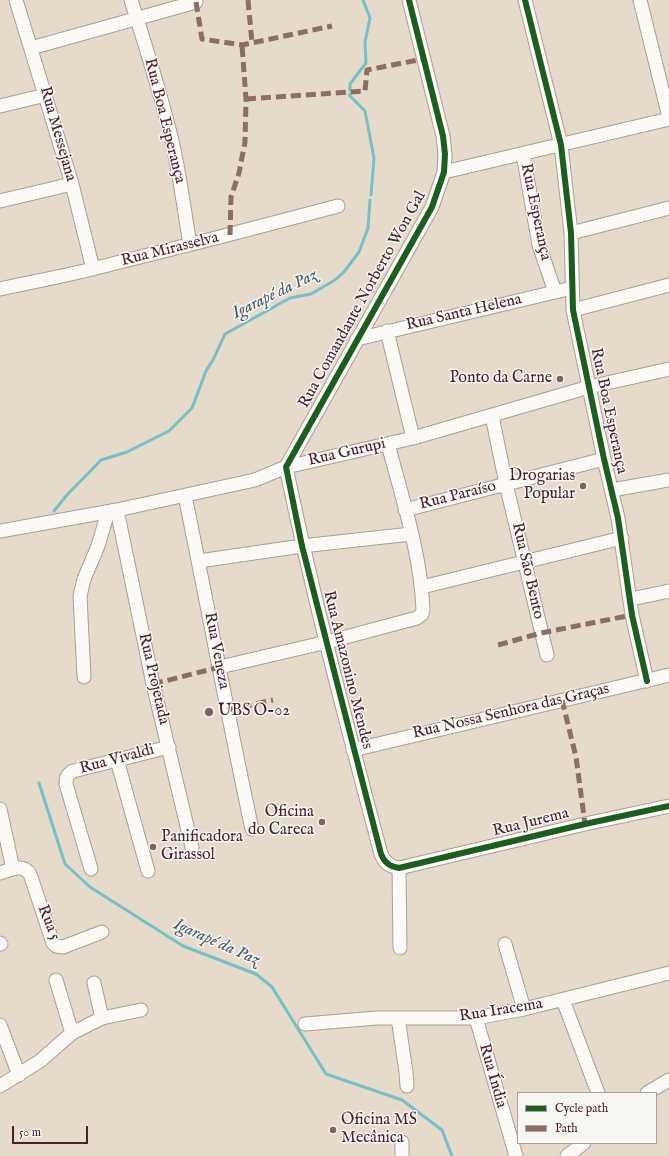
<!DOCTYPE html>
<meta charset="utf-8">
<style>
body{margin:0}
#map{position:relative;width:669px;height:1156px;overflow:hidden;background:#e6dbcb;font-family:"IM FELL English",serif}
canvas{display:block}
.legend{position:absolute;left:517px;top:1092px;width:140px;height:52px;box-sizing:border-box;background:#f6f6f2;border:1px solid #b1a0a2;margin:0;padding:5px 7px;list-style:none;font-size:12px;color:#4a1f2b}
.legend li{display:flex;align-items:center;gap:8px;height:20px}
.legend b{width:20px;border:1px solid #b1a0a2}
.scale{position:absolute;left:12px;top:1126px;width:76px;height:18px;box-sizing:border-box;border:2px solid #4a1f2b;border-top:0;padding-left:5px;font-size:12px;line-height:14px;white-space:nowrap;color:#4a1f2b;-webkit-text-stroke:3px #f6f6f2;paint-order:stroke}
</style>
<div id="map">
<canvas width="669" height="1156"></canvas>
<ul class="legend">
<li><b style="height:5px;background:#1b5e20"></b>Cycle path</li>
<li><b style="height:5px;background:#8d6e63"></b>Path</li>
</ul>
<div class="scale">50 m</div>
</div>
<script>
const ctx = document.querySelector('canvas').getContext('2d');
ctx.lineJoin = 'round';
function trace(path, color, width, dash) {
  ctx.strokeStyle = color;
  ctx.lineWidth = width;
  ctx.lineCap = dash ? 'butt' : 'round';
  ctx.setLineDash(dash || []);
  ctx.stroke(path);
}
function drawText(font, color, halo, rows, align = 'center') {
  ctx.font = font + ' "IM FELL English",serif';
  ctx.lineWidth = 3;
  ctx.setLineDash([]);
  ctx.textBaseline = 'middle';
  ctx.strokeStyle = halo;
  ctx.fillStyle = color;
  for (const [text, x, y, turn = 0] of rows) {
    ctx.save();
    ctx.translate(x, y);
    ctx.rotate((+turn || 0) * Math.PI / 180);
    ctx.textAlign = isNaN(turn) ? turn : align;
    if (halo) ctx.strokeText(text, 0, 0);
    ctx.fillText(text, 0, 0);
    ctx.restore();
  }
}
trace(new Path2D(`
 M 350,90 L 350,84 L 366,63 L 365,42 L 370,18 L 363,0
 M 350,94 L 350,96 L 365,111 L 374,158 L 371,195
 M 54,511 L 66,496 L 101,460 L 127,452 L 169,431 L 192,408 L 206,371 L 214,358 L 225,334 L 290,298 L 311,294 L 335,280 L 344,272 L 359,252 L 368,228 L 370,200
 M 39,783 L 65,864 L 90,887 L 183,946 L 256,974 L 272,987 L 326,1074 L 402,1100 L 442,1130 L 452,1156`), '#77bfc6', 3);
const minor = new Path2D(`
 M 16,0 L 72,184 L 93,269
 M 131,0 C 146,47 161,94 172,141 C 180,175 184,210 190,244
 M 525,0 L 561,145 L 571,233 L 573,310 L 604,459 L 618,518 L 632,615 L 647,681
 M 640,0 L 669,117
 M 31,48 L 196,2
 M 0,106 L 46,95
 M 523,154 L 539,245 L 555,292
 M 444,172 L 669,119
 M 0,201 L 72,184
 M 571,233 L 669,208
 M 0,289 C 30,282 61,277 92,269 C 174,249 256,228 338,206
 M 573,310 L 669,285
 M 387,331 L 413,438
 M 357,339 L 572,288
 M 492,416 L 506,484 L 547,655
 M 286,467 C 313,597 347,726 381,854 C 385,863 389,866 399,868 L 585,824 L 669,806
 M 286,467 L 432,207 L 444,172 L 445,154 L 443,136 L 409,0
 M 612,490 L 669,480
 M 185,496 C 208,607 228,718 252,829
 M 117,510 L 153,684 L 192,847
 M 405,510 L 604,459
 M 0,531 L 117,510 L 255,480 L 286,467 L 413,438 L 589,387 L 669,369
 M 199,561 L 302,546 L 411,534
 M 422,587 L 622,538
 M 631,599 L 669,591
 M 220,667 L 327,642 L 417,618 L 422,614 L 423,610 C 421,554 402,498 388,444
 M 84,677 L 80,596 L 84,579 L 98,546 L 108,512
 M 353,750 L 669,675
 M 117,760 L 148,871
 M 0,809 L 13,869
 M 399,868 L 400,948
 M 91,869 L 66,784 C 66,777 67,775 73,771 L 169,747
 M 0,873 C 10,870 23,863 30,874 L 53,943 L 56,946 L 63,947 L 102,932
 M 0,943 L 1,944
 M 505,944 L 524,1009
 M 56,980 L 72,1033
 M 94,983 L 102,1018
 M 563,1000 L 598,1093
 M 398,1018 L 406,1072 L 407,1086
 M 476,1018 L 516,1156
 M 305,1024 L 377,1018 L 476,1018 L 524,1009 L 669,973
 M 0,1025 L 19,1075
 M 0,1086 L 40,1061 L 72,1033 L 102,1018 L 141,1010
 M 647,1093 L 669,1080
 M 402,1156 L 402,1142
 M 567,1156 L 584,1143`);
trace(minor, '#aa9e96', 15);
trace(minor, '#fbfaf7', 13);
trace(new Path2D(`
 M 248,0 L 252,43
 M 196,2 L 202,39 L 242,45 L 332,26
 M 246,99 L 365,91 L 367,70 L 423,59
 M 230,235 L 231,197 L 239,173 L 245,142 L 246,99 L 242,45
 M 498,645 L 541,633 L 632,615
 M 153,684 L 220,667
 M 562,700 L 576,757 L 585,824
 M 227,710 L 273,700`), '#8d6e63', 5, [10, 5]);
trace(new Path2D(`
 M 409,0 L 443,136 L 445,154 L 444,172 L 432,207 L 286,467 L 302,546 L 381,854 C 385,863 389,866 399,868 L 585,824 L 669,806
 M 525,0 L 561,145 L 571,233 L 573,310 L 604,459 L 618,518 L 632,615 L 647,681`), '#1b5e20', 6);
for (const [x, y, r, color] of [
 [560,379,4,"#816163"],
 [583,486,4,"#816163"],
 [209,712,5,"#816163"],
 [322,822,4,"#816163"],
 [153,847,4,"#816163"],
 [333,1130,4,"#816163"]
]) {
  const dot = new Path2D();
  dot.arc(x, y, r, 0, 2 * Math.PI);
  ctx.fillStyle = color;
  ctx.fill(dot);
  trace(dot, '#f6f6f2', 1.5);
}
drawText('16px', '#4a1f2b', '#f6f6f2', [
 ["Rua Boa Esperança",164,121,76],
 ["Rua Messejana",57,134,74],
 ["Rua Esperança",535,212,78],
 ["Rua Mirasselva",170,250,-14],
 ["Rua Comandante Norberto Won Gal",363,300,-61],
 ["Rua Santa Helena",464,313,-13],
 ["Rua Boa Esperança",608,411,78],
 ["Rua Gurupi",347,453,-13],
 ["Rua Paraíso",458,496,-14],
 ["Rua São Bento",527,571,77],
 ["Rua Veneza",216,651,79],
 ["Rua Amazonino Mendes",347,670,76],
 ["Rua Projetada",153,679,77],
 ["Rua Nossa Senhora das Graças",511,712,-13],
 ["Rua Vivaldi",117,760,-15],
 ["Rua Jurema",531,823,-14],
 ["Rua 5",48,923,68],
 ["Rua Iracema",501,1011,-9],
 ["Rua Índia",492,1076,74]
]);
drawText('16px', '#4a1f2b', '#f6f6f2', [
 ["Ponto da Carne",552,379],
 ["Drogarias",575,477],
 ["Popular",575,495],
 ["UBS O-02",218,712,"left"],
 ["Oficina",314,813],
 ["do Careca",314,831],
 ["Panificadora",161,838,"left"],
 ["Girassol",161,856,"left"],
 ["Oficina MS",341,1121,"left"],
 ["Mecânica",341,1139,"left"]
], 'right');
drawText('italic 17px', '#495a68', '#f6f6f2', [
 ["Igarapé da Paz",275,295,-26],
 ["Igarapé da Paz",216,943,24]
]);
</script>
